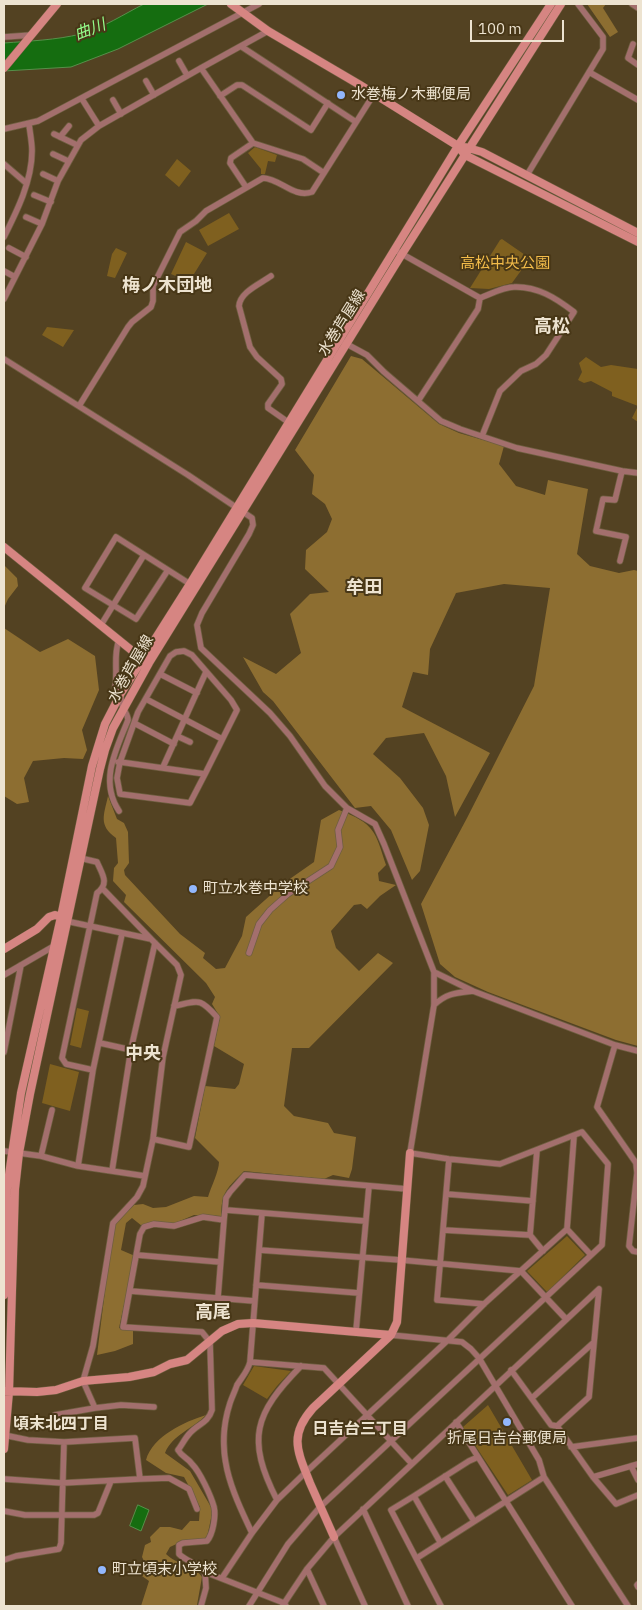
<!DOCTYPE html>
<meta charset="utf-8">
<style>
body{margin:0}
#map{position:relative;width:642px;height:1610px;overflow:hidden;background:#534222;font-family:"IBM Plex Sans",sans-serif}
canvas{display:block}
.frame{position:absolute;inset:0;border:5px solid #ede3d0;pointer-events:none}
.scale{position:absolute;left:470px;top:20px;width:94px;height:22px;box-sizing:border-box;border:2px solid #ede3d0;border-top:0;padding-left:6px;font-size:15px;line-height:18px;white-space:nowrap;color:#ede3d0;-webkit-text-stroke:4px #483717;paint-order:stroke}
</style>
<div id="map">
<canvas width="642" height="1610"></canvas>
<div class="frame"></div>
<div class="scale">100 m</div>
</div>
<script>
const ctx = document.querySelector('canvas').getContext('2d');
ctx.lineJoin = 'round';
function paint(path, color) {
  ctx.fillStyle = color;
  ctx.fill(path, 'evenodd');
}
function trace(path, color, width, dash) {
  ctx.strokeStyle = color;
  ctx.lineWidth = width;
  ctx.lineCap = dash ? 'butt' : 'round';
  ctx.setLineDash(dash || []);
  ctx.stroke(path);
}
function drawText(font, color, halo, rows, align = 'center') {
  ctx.font = font + ' "IBM Plex Sans","Noto Sans JP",sans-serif';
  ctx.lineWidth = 4;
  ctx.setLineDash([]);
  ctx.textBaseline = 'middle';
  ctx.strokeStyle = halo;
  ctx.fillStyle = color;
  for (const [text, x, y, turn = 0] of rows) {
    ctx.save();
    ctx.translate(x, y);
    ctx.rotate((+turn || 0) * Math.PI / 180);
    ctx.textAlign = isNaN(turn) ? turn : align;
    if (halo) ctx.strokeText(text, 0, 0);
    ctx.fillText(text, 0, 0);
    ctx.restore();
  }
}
paint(new Path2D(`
 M 255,147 L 277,155 L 275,162 L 268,161 L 265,174 L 261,174 L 261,169 L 248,153 Z
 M 177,159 L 191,171 L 179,187 L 165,175 Z
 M 229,213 L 239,229 L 208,246 L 199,230 Z
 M 502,239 L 528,257 L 528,261 L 512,283 L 489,289 L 470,288 L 500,240 Z
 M 186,242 L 207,253 L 189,282 L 171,274 Z
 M 116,248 L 127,253 L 115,278 L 107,276 L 112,254 Z
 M 47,327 L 74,330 L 63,347 L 42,335 Z
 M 586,357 L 601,367 L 611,365 L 638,369 L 638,422 L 632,418 L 638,406 L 612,396 L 612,392 L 591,381 L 584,383 L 578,380 L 582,372 L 579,363 Z
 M 77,1008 L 89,1011 L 81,1048 L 70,1045 Z
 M 50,1064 L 79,1072 L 70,1111 L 42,1103 Z
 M 567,1236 L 585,1255 L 547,1292 L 527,1271 Z
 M 254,1366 L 291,1371 L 277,1386 L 267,1399 L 243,1385 Z
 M 488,1405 L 532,1480 L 508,1495 L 463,1427 Z`), '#7f601f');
paint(new Path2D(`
 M 587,4 L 606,4 L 603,8 L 618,32 L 610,37 Z
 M 351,356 L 362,359 L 439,424 L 459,433 L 504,446 L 499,464 L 516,486 L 545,495 L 548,480 L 588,489 L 577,554 L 590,566 L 619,573 L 634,570 L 638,571 L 638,1046 L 616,1040 L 488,992 L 455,977 L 440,964 L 421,904 L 467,818 L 534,686 L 550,588 L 504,584 L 456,593 L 430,649 L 428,675 L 413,672 L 402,707 L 490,753 L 455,817 L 446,776 L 424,733 L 386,738 L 373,754 L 400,778 L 423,808 L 429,825 L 420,871 L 412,880 L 391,830 L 371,806 L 355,808 L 273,701 L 263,692 L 243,657 L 276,674 L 301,653 L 290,614 L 310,594 L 329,592 L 305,569 L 306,550 L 327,532 L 332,519 L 325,504 L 312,494 L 314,475 L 295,450 Z
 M 4,565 L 17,578 L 18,586 L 8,599 L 4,608 Z
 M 4,628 L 40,652 L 68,639 L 95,656 L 99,690 L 82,730 L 87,750 L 83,759 L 64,758 L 33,761 L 24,778 L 29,802 L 17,804 L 4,796 Z
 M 108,796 L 117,819 L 124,823 L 128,832 L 129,863 L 124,870 L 125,875 L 180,934 L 205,953 L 203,958 L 216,969 L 225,968 L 242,936 L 246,917 L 284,883 L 314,862 L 321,820 L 339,810 C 375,824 375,831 386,865 L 378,873 L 379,881 L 396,885 L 380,896 L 367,909 L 361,904 L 354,905 L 331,931 L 336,948 L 359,971 L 378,953 L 393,963 L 309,1048 L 292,1048 L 284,1106 L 294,1116 L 328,1123 L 334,1133 L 356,1137 L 352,1169 L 349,1178 L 333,1175 L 324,1179 L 244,1171 C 227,1189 222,1190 221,1216 L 194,1215 L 173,1224 L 142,1226 L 132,1218 L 126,1223 L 121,1250 L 135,1256 L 119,1328 L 133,1331 L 133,1344 L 115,1351 L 97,1355 L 111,1242 L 115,1224 L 134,1205 L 143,1204 L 153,1208 L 166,1207 L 194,1196 L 208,1197 C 211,1187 219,1171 219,1162 L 195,1138 L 205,1086 L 235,1089 L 239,1084 L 244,1064 L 214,1046 L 220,1017 L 212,1004 L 215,997 L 206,983 L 124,902 L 126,895 L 113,881 L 114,868 L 118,863 L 116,838 C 98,825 104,815 108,796 Z
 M 206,1415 C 194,1428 172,1435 165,1453 L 190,1471 L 211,1507 L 212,1514 L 207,1537 L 204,1540 L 185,1540 L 170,1547 L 166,1554 C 178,1566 190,1561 202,1577 L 197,1605 L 141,1606 L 149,1581 L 142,1576 L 146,1565 L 142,1557 L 145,1545 L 151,1542 L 150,1537 L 160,1527 L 170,1527 L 182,1530 L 190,1521 L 199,1521 L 200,1507 L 184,1477 L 166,1473 L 146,1460 C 153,1436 184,1422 206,1415 Z`), '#8d6e31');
const water = new Path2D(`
 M 144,4 L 208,4 L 118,49 L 71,67 L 4,71 L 4,43 C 30,41 56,40 81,34 C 103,28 124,14 144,4 Z
 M 138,1505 L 149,1510 L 141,1531 L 130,1526 Z`);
paint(water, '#156d10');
trace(water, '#56904a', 1);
const street = new Path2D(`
 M 632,4 L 638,8
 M 4,37 L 32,35
 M 633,44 L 628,58 L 638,65
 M 242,47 L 356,122
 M 179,61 L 187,75
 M 201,68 L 253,143 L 303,159 L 324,173
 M 589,72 L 638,100
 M 146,81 L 154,95
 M 220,96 L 237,85 L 242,85 L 311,130 L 328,103
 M 82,99 L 99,126
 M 113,100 L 121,114
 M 4,129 L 38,121 L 259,4
 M 54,134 L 77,145
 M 60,137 L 69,126
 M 53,154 L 68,161
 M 4,164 L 26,183
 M 43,174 L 58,181
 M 527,175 L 603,49 L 603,37 L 578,4
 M 246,187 L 230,163 L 231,158 L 253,143
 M 34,195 L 51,202
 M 26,217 L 42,224
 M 4,237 C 17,211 32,181 32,151 C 32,142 30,133 29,124
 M 9,248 L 26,257
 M 395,250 L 480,298 L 478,309 L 418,401
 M 4,271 L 15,277
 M 271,276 C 260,284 240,292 239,306 L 250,347 L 257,357 L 281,379 L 282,384 L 268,404 L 268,408 L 288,422
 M 480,298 C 491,294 503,287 514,287 C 537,286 556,298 574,312 L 546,355 L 536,364 L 521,371 L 500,391 L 482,436
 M 4,299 L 42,224 L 58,181 L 81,140 L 99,126 L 201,68 L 268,31
 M 343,342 L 367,355 L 384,372 L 441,421 L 460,429 L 517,448 L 622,471 L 638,473
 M 4,359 L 188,475 L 252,518 L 253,525 L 249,534 L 202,613 L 197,625 L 201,648 L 270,713 L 290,736 L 325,786 L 347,808 L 375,824 L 384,844 L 434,972 L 434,1005 L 410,1153 L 449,1159 L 500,1164 L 582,1132 L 608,1164 L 602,1245 L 320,1507 L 288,1544 L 249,1606
 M 79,406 L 128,327 L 132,322 L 151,307 L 153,301 L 153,286 L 180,232 L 196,221 L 206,211 L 263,178 C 281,179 293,198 312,192 L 374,94
 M 620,561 L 626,537 L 596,531 L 603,499 L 615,500 L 622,471
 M 168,570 L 136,619 L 85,588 L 116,537 L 190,584
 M 101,625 L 144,555
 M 119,640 C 113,655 118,671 115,687 C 123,695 120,698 123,708 C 125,712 128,715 128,720 C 116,750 99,781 119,811
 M 184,651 L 192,655 L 231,700 L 237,710 L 205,774 L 120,762 L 138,712 L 170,656 L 176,652 Z
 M 160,674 L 197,693
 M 146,699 L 222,739
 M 134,723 L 174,744
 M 177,736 L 190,742
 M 118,762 L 120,762 L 117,778 L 120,794 L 190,803 L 205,774
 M 163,767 L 206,672
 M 80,858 L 97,862 C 102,874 110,883 97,893 L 62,1058 L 66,1064 L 93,1070
 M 103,889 L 151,939
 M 66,921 L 151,939 L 177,965 L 181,975 L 163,1057 L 153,1139 L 143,1186 L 137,1197 L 113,1223 L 93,1346 L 83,1381 L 95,1408 L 121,1405 L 154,1407
 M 249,953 L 259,924 L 270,910 L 288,894 L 331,866 L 340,847 L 338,830 L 347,808
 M 434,972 L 473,991 L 615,1045 L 638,1051
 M 4,975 L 54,946
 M 434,1005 C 447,993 456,993 473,991
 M 100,1043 L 163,1057
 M 615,1045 L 597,1107 L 636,1163 L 637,1173 L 629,1246 L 633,1251 L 638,1252
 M 4,1052 L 21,965
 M 153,1139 L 189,1147 L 217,1017 C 199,997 199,1001 174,1006
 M 4,1151 L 41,1156 L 78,1166 L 145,1176
 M 41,1156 L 52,1110
 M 449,1159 L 437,1300 L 484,1304
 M 78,1166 L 93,1070 L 122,934
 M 112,1171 L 131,1049 L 155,943
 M 446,1194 L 533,1201
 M 226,1210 L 365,1221
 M 567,1229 L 591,1255
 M 443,1230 L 530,1235 L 543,1251
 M 530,1235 L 537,1150
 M 259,1250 L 401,1260 L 521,1271 L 566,1319
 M 137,1255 L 220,1262
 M 256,1285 L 359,1293
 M 130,1291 L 254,1301
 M 218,1297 L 224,1220
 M 356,1331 L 369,1186
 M 391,1335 L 462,1342 L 471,1349 L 479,1358 L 539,1460 L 544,1477 L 628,1606
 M 250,1362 L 324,1368 L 411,1463
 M 511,1370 L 551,1425 L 557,1426 L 593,1477 L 616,1504 L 638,1495
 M 532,1398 L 593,1343
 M 55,1415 L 95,1408
 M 456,1422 L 572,1606
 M 4,1435 L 28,1440 L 64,1442 L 135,1438 L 140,1479 L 169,1478 L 189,1489 L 197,1509
 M 571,1447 L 638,1438
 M 631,1466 L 638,1480
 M 445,1476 L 474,1521
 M 593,1477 L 638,1464
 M 4,1479 L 62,1483 L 140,1479
 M 414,1496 L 391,1510 L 441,1606
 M 277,1500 C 246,1439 254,1414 301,1366
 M 363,1509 L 408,1606
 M 4,1511 L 25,1515 L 94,1515 L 98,1513 L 111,1481
 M 252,1533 C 231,1489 214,1452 230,1403 C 232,1397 235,1391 237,1385 C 242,1377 248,1371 250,1362 L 262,1213
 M 334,1537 L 365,1606
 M 440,1542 L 414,1496 L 469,1461 L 478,1457
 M 417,1558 L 544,1477
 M 4,1560 L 16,1556 L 59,1549 L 61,1543 L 64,1442
 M 307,1569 L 324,1606
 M 222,1578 L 252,1533 L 277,1500 L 306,1472 L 448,1340 L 484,1304 L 567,1229 L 574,1136
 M 638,1584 L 637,1585 L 638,1587
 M 283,1605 L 307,1569 L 334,1537 L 599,1289 L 589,1397 L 557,1426
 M 201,1606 L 206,1588 L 205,1572
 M 286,1606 L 284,1603 L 205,1572 C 198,1563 187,1562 179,1554 L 179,1545 L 183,1543 L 207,1541 C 213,1534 216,1516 214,1507 C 211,1496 200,1472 192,1464 C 188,1458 182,1457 178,1450 C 182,1445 185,1438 190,1433 C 198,1424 208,1423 212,1410 L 210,1342 L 202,1332 L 123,1327 L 140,1234 L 144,1227 L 154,1224 L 174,1226 L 203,1217 L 224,1220 L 226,1198 L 230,1192 L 245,1175 L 407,1189`);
const secondary = new Path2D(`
 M 231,4 L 268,31 L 360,85 L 458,146 L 465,155 L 638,242
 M 4,68 L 57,4
 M 465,147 L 482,152 L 638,233
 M 4,547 L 146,662
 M 4,949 L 37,929 L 49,917 L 55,915 L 61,917 L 65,920
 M 4,1295 L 7,1188 L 21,1093 L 61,917 L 92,766 L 105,724 L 121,693 L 190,584 L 458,146 L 551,4
 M 4,1391 L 37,1392 L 56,1390 L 83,1381 L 129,1377 L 154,1372 L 170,1364 L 187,1360 L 222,1331 L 238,1324 L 253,1323 L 391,1335
 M 4,1449 L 9,1392 L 15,1189 L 19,1153 L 30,1094 L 100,769 L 105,750 L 113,728 L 149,663 L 402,254 L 561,4
 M 334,1537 C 326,1519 318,1501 310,1483 C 298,1452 288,1436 313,1408 L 391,1335 L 397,1322 L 410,1153`);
trace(street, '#6f5f41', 7);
trace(secondary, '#6f5f41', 9);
trace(street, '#a36f6d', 5.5);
trace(secondary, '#d68582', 8);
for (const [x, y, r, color] of [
 [341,95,5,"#92b7fd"],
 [193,889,5,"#92b7fd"],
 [507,1422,5,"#92b7fd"],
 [102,1570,5,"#92b7fd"]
]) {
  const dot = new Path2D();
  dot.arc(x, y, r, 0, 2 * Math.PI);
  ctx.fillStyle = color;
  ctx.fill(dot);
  trace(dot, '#483717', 2);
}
drawText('15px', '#ede3d0', '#483717', [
 ["水巻梅ノ木郵便局",351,95],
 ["町立水巻中学校",203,889],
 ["折尾日吉台郵便局",507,1439,"center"],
 ["町立頃末小学校",112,1570]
], 'left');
drawText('15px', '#f3bc4a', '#483717', [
 ["高松中央公園",505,264]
]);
drawText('15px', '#ede3d0', '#483717', [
 ["水巻芦屋線",342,323,-58],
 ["水巻芦屋線",131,669,-60]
]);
drawText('italic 16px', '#94fc8b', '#483717', [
 ["曲川",90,30,-21]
]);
drawText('bold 16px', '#ede3d0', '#483717', [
 ["頃末北四丁目",61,1424],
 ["日吉台三丁目",360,1429]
]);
drawText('bold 18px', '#ede3d0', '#483717', [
 ["梅ノ木団地",167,286],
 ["高松",552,327],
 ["牟田",364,588],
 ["中央",143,1054],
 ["高尾",213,1313]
]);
</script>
